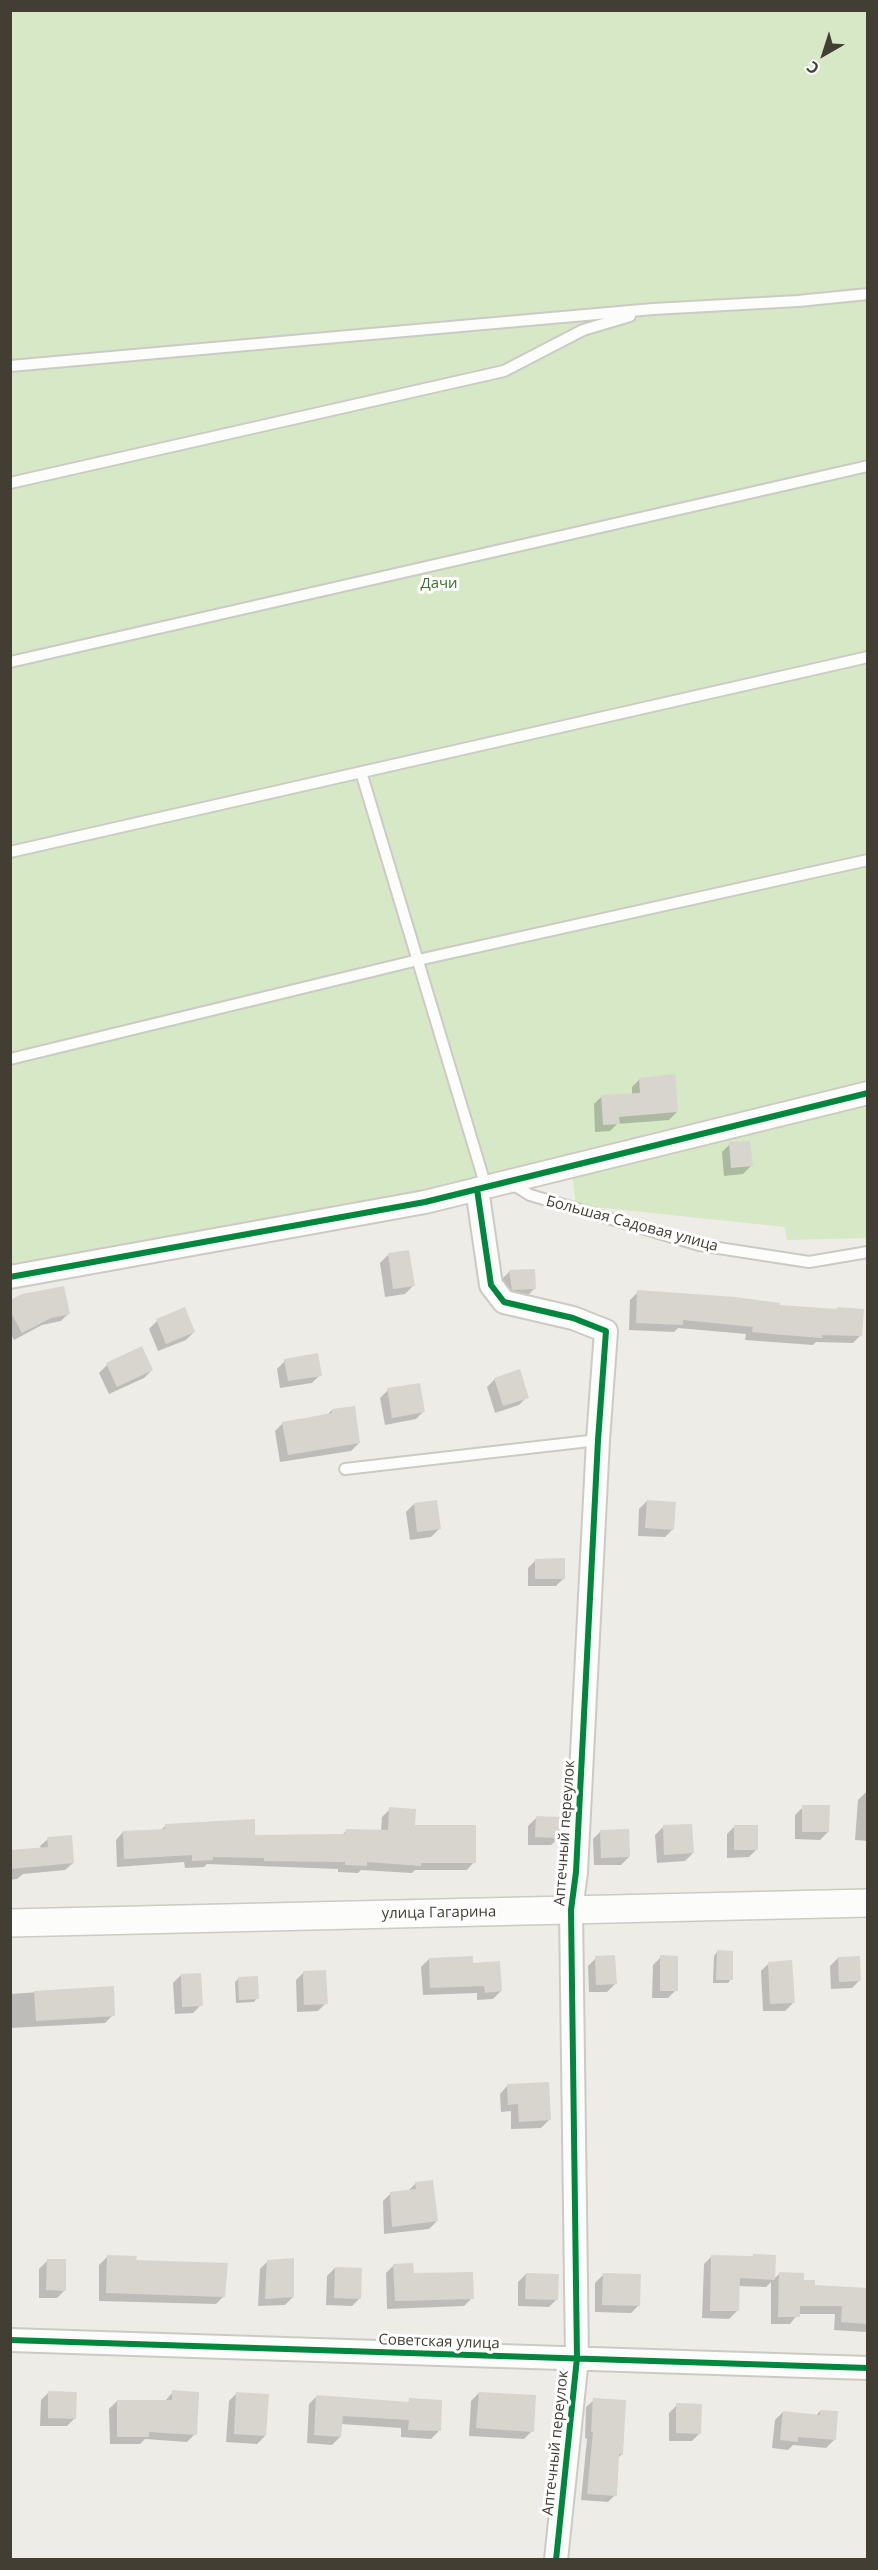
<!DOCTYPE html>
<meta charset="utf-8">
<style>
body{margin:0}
#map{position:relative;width:878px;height:2570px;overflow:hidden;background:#eeece6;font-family:"Open Sans",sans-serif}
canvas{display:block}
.frame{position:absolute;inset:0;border:12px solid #423e33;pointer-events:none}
.north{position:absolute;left:794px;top:24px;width:60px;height:60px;-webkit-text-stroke:4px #fff;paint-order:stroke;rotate:219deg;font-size:16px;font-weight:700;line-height:24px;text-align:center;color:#423e33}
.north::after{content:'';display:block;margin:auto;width:21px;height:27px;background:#423e33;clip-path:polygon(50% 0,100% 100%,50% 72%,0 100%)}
</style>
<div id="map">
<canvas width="878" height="2570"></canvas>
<div class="frame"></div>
<div class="north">С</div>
</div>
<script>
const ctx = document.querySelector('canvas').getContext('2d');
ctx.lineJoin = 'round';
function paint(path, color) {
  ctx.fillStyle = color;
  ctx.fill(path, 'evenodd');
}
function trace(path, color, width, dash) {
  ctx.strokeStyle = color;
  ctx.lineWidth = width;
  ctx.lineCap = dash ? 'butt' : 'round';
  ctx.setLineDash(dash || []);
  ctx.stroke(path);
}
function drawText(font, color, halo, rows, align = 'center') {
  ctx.font = font + ' "Open Sans",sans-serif';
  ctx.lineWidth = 6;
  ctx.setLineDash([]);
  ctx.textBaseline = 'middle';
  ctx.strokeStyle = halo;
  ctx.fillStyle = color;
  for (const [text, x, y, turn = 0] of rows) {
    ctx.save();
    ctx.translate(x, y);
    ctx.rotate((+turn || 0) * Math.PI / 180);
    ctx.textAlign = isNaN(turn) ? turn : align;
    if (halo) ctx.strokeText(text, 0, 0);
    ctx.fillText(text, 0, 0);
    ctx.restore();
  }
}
paint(new Path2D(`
 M 11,11 L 867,11 L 867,1238 L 787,1240 L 785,1227 L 576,1205 L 570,1158 L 476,1181 L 11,1266 Z`), '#d6e8c6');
paint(new Path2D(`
 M 640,1079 L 677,1112 L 669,1120 L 617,1124 L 610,1131 L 595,1132 L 594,1104 L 602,1096 L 632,1094 L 632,1087 Z
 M 730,1144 L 751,1166 L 743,1174 L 724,1176 L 722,1152 Z
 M 388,1255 L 413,1286 L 405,1294 L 385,1297 L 380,1263 Z
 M 510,1271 L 534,1289 L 526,1297 L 503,1296 L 502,1279 Z
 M 638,1292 L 778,1306 L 861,1335 L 853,1343 L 816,1342 L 813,1345 L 745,1340 L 746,1334 L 678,1328 L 674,1332 L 629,1330 L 630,1300 Z
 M 10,1302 L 69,1313 L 61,1321 L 42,1325 L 14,1340 L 10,1333 Z
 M 157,1321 L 194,1332 L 186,1340 L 158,1351 L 149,1329 Z
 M 142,1348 L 152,1370 L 144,1378 L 109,1394 L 99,1373 L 107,1365 Z
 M 285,1361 L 320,1375 L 312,1383 L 280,1388 L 277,1369 Z
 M 495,1379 L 527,1397 L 519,1405 L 495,1413 L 487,1387 Z
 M 388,1390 L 424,1411 L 416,1419 L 385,1425 L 380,1398 Z
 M 332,1410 L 359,1443 L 351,1451 L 280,1462 L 275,1431 L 283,1423 L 327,1415 Z
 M 647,1501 L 673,1529 L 665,1537 L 638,1536 L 639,1509 Z
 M 414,1504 L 439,1529 L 431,1537 L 410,1540 L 406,1512 Z
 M 536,1560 L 564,1578 L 556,1586 L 528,1586 L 528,1568 Z
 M 866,1792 L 868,1841 L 855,1840 L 858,1800 Z
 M 803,1807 L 828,1832 L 820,1840 L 795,1839 L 795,1815 Z
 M 390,1809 L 413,1827 L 474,1862 L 467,1870 L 415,1870 L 412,1873 L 361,1870 L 358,1873 L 338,1872 L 338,1869 L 207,1864 L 204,1867 L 185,1868 L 184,1862 L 117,1867 L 116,1840 L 123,1832 L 160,1831 L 166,1825 L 254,1836 L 341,1836 L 346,1831 L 381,1832 L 382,1817 Z
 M 536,1818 L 559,1838 L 551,1845 L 528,1845 L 528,1826 Z
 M 735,1826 L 757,1849 L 749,1857 L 727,1858 L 727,1834 Z
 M 663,1827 L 693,1853 L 685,1861 L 657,1863 L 655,1835 Z
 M 601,1831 L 629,1857 L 621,1865 L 594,1865 L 593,1839 Z
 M 48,1839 L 73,1863 L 65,1870 L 23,1874 L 17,1879 L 10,1880 L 10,1852 L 41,1849 L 40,1846 Z
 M 717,1952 L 731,1979 L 728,1983 L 713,1983 L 714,1956 Z
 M 661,1957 L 676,1990 L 668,1998 L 652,1998 L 653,1965 Z
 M 596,1958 L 615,1984 L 607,1992 L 589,1992 L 588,1966 Z
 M 838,1958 L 860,1980 L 852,1988 L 831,1989 L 830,1966 Z
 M 429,1959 L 472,1964 L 501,1991 L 493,1999 L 477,2000 L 477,1993 L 423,1995 L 421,1967 Z
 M 769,1963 L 793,2003 L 785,2011 L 763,2011 L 761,1971 Z
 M 304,1972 L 326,2003 L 318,2011 L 297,2012 L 296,1980 Z
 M 181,1975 L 201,2005 L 193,2013 L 175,2014 L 173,1983 Z
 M 239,1978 L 257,1998 L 254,2002 L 236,2003 L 235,1982 Z
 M 112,1987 L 113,2015 L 105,2023 L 10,2028 L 10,1994 Z
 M 507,2086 L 549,2120 L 541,2128 L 511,2129 L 511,2111 L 501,2112 L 500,2094 Z
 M 416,2183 L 437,2221 L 429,2229 L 384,2234 L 383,2201 L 391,2193 L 408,2191 Z
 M 712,2256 L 774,2279 L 779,2274 L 813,2286 L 868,2290 L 868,2329 L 865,2332 L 834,2330 L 835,2314 L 798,2314 L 790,2324 L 771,2324 L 771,2282 L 766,2287 L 738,2286 L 737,2311 L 729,2319 L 702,2318 L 704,2264 Z
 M 107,2257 L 135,2261 L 224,2296 L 216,2304 L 99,2301 L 99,2265 Z
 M 47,2261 L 65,2290 L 57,2298 L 39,2298 L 39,2269 Z
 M 268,2261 L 293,2297 L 285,2305 L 258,2306 L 260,2269 Z
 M 394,2265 L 412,2274 L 472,2298 L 464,2306 L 387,2309 L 386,2273 Z
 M 335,2268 L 360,2298 L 352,2306 L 326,2305 L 327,2276 Z
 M 526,2274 L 557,2299 L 549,2307 L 518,2306 L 518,2282 Z
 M 603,2275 L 639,2305 L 631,2313 L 595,2312 L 595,2283 Z
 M 49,2392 L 75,2418 L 67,2426 L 40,2426 L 41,2400 Z
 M 173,2392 L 195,2434 L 187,2442 L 145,2439 L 140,2444 L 110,2444 L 109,2409 L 117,2401 L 165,2401 Z
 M 237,2393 L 265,2436 L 257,2444 L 226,2442 L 229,2401 Z
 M 479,2393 L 532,2431 L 524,2439 L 469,2436 L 471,2401 Z
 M 317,2396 L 406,2404 L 410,2400 L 439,2431 L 431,2439 L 401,2437 L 401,2428 L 341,2424 L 340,2437 L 332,2445 L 307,2443 L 309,2404 Z
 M 594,2400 L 622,2454 L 617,2459 L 615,2495 L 608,2502 L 581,2500 L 587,2439 L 585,2438 L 586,2407 Z
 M 677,2405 L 700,2433 L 692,2441 L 669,2441 L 669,2413 Z
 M 820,2411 L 834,2440 L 826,2448 L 793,2445 L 788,2450 L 772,2448 L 775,2420 L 783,2412 L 816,2416 Z`), '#0003');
paint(new Path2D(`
 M 675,1074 L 678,1112 L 619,1117 L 620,1124 L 603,1125 L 601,1095 L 640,1093 L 639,1078 Z
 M 750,1141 L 753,1166 L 731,1168 L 729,1142 Z
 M 409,1250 L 415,1286 L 393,1289 L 388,1253 Z
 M 535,1269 L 536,1289 L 512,1290 L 509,1270 Z
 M 64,1286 L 70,1314 L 51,1318 L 22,1333 L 10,1311 L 10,1300 L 22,1294 Z
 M 637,1290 L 735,1297 L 780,1303 L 780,1305 L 837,1309 L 837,1307 L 864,1309 L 862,1336 L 822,1335 L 822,1338 L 772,1334 L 752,1332 L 753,1327 L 683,1320 L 683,1325 L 636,1323 Z
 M 185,1307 L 195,1332 L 166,1344 L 156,1319 Z
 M 142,1346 L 153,1370 L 117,1387 L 106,1363 Z
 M 318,1353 L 322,1376 L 288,1381 L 284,1359 Z
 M 520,1369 L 529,1398 L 503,1406 L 494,1378 Z
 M 420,1383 L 425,1412 L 392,1418 L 387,1388 Z
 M 355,1406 L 360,1443 L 288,1455 L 282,1422 L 332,1413 L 332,1409 Z
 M 437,1500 L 441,1529 L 417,1532 L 414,1503 Z
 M 647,1500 L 676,1502 L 674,1530 L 645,1528 Z
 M 565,1558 L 565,1579 L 535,1579 L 535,1559 Z
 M 802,1805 L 830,1805 L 829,1832 L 802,1832 Z
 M 389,1807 L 416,1809 L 415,1825 L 476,1825 L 476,1863 L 421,1863 L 421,1866 L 367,1862 L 367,1866 L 345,1865 L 345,1862 L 264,1861 L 264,1858 L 213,1857 L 213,1860 L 192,1861 L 192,1855 L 124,1859 L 123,1831 L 165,1829 L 165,1824 L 255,1819 L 255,1835 L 345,1834 L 346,1829 L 388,1830 Z
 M 536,1816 L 561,1817 L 561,1838 L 535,1837 Z
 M 692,1824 L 694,1853 L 664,1855 L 663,1825 Z
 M 734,1825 L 758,1825 L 758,1850 L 734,1850 Z
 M 629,1829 L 630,1857 L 601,1858 L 600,1830 Z
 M 72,1835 L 74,1863 L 10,1869 L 10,1850 L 48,1847 L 47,1837 Z
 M 717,1950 L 733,1951 L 733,1980 L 716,1980 Z
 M 615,1955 L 617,1984 L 596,1985 L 595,1956 Z
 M 660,1955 L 678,1956 L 678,1991 L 660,1991 Z
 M 473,1956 L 473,1963 L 500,1961 L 502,1991 L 485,1993 L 484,1986 L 430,1988 L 429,1958 Z
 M 860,1956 L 861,1981 L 839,1982 L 838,1957 Z
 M 792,1960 L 795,2003 L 770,2004 L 768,1962 Z
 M 326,1970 L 328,2004 L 304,2005 L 303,1971 Z
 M 201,1973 L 203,2006 L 182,2007 L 181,1974 Z
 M 258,1976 L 259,1999 L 239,2000 L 238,1977 Z
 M 114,1986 L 115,2016 L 36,2021 L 34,1991 Z
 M 549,2082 L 551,2120 L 519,2122 L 518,2104 L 508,2105 L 507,2084 Z
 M 433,2180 L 438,2221 L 392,2227 L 390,2192 L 416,2189 L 415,2182 Z
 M 753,2254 L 776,2255 L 775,2280 L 740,2278 L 739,2311 L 710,2311 L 711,2255 L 753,2256 Z
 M 107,2255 L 137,2256 L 136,2260 L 228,2263 L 225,2297 L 106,2293 Z
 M 294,2258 L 294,2297 L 265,2299 L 267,2260 Z
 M 47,2259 L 66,2259 L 66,2291 L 46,2290 Z
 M 413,2263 L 414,2273 L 473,2272 L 474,2299 L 395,2301 L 393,2264 Z
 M 335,2267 L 362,2268 L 361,2299 L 334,2298 Z
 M 779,2272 L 804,2273 L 804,2280 L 815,2280 L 815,2285 L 867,2288 L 867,2324 L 841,2322 L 842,2306 L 800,2306 L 800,2317 L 778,2317 Z
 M 526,2273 L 559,2274 L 558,2300 L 525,2299 Z
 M 603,2273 L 641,2274 L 640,2306 L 602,2305 Z
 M 172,2390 L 199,2392 L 197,2435 L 149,2432 L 149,2437 L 117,2437 L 117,2400 L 172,2400 Z
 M 48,2391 L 77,2392 L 76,2419 L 48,2418 Z
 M 236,2392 L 269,2394 L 266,2436 L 234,2434 Z
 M 479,2392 L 536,2395 L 534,2432 L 476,2428 Z
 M 316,2395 L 409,2402 L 409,2398 L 442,2400 L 441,2431 L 408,2430 L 409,2420 L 343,2416 L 341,2437 L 314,2435 Z
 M 593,2398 L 626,2400 L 623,2455 L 619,2454 L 617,2496 L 587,2494 L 593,2432 L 591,2432 Z
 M 676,2403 L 702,2404 L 701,2434 L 676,2433 Z
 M 820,2410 L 838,2411 L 836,2440 L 798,2437 L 798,2442 L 780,2440 L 783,2411 L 820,2415 Z`), '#d7d5ce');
const service = new Path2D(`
 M 10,366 L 653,309 L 798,301 L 868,294
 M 10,483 L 504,371 L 583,330 L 630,316
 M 10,662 L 868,466
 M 361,772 L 486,1187
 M 10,852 L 868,657
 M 10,1059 L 418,960 L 868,860
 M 509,1182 L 530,1195 L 699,1245 L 809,1262 L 868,1252
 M 345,1469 L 598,1440`);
const minor = new Path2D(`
 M 477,1189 L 491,1285 L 504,1302 L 573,1318 L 606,1331 L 598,1440 L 576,1872 L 571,1910 L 577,2358 L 556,2560
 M 10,1277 L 425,1202 L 868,1093
 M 10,2340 L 868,2368`);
const tertiary = new Path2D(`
 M 10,1923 L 868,1903`);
trace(service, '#cbcac4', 14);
trace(minor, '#cbcac4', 26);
trace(tertiary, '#cbcac4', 30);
trace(service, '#fcfcfb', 10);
trace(minor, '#fcfcfb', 22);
trace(tertiary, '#fcfcfb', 27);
trace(new Path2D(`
 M 477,1189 L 491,1285 L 504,1302 L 573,1318 L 606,1331 L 598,1440 L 576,1872 L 571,1910 L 577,2358 L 556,2560
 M 10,1277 L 425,1202 L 868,1093
 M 10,2340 L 868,2368`), '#00873e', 6);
drawText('15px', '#3a7029', '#fff', [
 ["Дачи",439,584]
]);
drawText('15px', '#423e33', '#fff', [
 ["Большая Садовая улица",632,1224,15],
 ["Аптечный переулок",565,1833,-86],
 ["улица Гагарина",439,1913,-1],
 ["Советская улица",439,2342,2],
 ["Аптечный переулок",556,2443,-84]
]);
</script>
